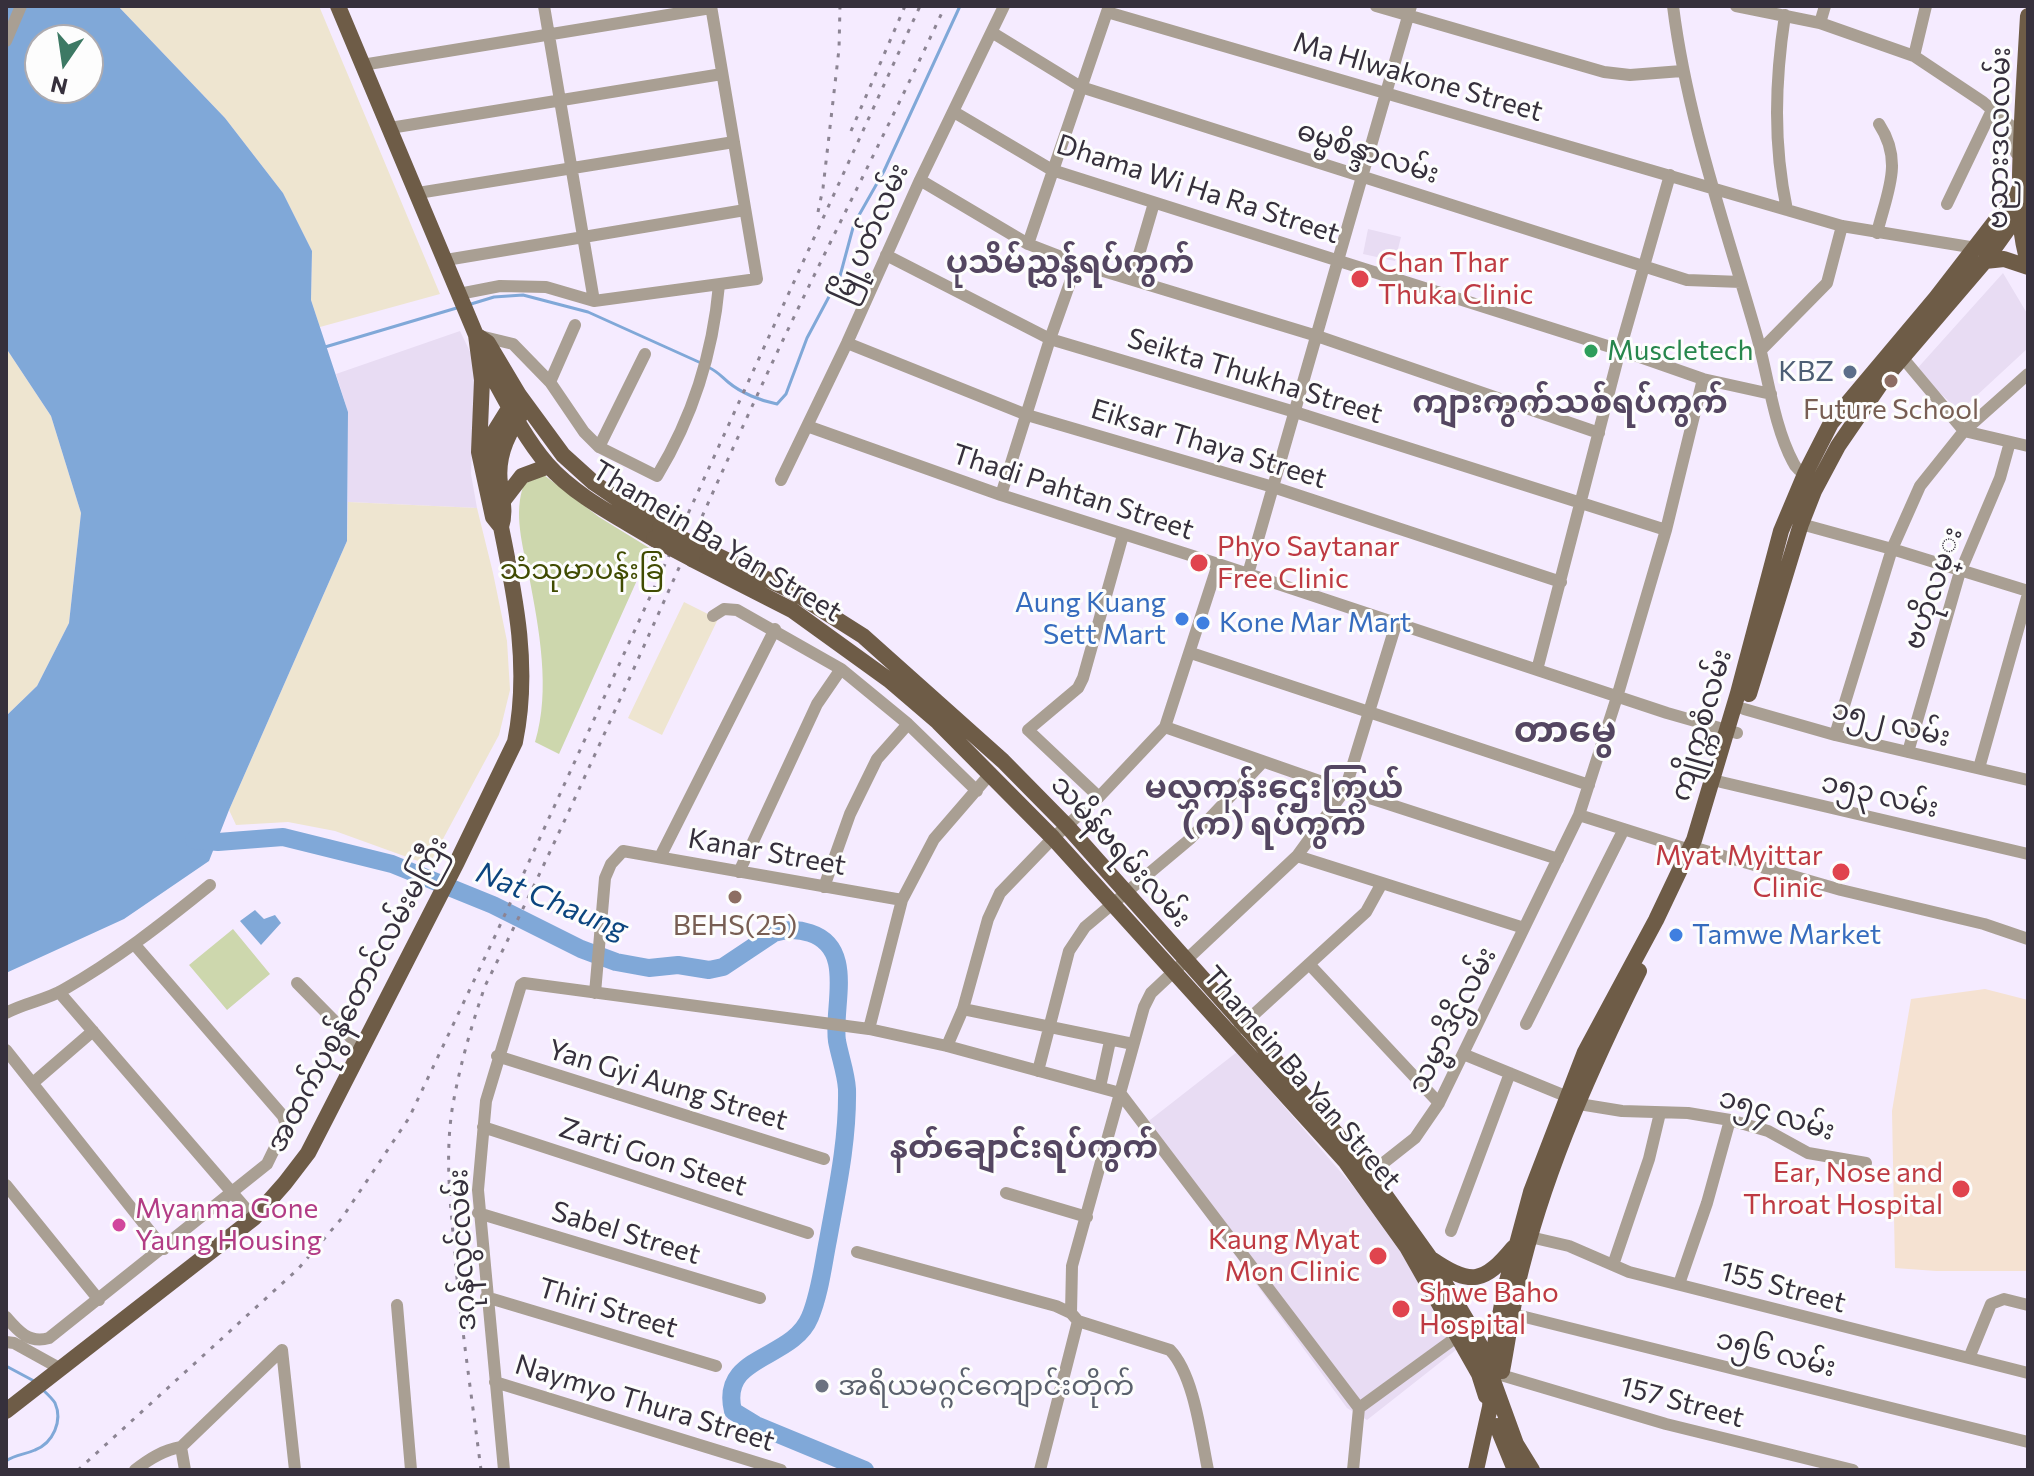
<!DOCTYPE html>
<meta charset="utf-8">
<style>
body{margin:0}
#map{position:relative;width:2034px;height:1476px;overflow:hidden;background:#f5ebff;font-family:Commissioner,sans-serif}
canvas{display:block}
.frame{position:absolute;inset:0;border:8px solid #36303c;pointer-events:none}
.north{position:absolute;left:24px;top:24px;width:80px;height:80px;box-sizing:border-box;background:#fdfdfd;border:2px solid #adabb0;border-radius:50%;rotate:193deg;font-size:22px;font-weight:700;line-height:32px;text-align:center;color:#36303c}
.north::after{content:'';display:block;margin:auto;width:28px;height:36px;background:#3d7964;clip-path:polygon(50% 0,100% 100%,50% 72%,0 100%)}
</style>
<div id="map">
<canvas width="2034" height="1476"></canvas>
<div class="frame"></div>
<div class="north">N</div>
</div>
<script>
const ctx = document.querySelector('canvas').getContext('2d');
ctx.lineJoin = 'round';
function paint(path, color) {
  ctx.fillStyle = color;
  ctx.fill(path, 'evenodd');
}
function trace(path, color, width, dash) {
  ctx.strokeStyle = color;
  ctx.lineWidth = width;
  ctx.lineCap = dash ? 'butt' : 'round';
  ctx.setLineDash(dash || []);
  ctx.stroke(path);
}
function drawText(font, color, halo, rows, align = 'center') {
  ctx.font = font + ' Commissioner,"Noto Sans Myanmar",sans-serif';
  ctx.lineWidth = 6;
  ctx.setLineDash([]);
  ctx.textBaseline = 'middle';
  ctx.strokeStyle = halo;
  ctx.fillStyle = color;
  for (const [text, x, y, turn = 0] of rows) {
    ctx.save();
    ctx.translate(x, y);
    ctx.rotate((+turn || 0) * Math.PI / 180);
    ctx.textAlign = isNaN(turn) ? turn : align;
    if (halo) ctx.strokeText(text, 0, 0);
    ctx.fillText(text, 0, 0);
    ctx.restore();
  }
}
paint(new Path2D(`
 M 1368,229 L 1401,237 L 1395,261 L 1363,254 Z
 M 2003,273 L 2028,315 L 2028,348 L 1960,411 L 1915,371 Z
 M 460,331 L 475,362 L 471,474 L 477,508 L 348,502 L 348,412 L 336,374 Z
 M 1237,1052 L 1383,1221 L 1461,1346 L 1367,1420 L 1347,1408 L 1141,1127 Z`), '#e8dcf3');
paint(new Path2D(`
 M 118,6 L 319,6 L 440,294 L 320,327 L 311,300 L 312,251 L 283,193 L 225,118 Z
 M 6,348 L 51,416 L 81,513 L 69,623 L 37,686 L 6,716 Z
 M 348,502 L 477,508 L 493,573 L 507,641 L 510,690 L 499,735 L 429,865 L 335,831 L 288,822 L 236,825 L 229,810 L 347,541 Z
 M 684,602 L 718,619 L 662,735 L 628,718 Z`), '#eee5d0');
paint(new Path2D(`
 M 1985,989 L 2028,1000 L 2028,1271 L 1936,1271 L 1895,1268 L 1892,1111 L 1911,999 Z`), '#f5e2d2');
paint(new Path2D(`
 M 544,475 L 599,517 L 651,549 L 559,754 L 535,742 C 551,690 539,629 529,576 C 523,547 513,513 524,484 Z
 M 233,929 L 270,974 L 227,1010 L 189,965 Z`), '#cdd7ad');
paint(new Path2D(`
 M 6,6 L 118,6 L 225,118 L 283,193 L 312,251 L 311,300 L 348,412 L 347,541 L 229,810 L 209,861 L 124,919 L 6,973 L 6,716 L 37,686 L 69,623 L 81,513 L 51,416 L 6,348 ZM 40,40 L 88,40 L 88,88 L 40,88 Z
 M 255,910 L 264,919 L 275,915 L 281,923 L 261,945 L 240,921 Z`), '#80a8d8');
trace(new Path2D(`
 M 471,304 L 494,297 L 523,295 L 588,312 L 701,363
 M 325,347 L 460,307
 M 708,367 C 717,371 721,376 728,382 C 741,393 761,401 777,404 L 786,394 L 807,338 L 840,276 L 854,224 L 884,171 L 960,6
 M 6,1366 L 34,1381
 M 6,1461 C 16,1454 24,1455 35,1450 C 53,1443 63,1421 55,1403 C 52,1398 46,1393 42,1389`), '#80a8d8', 3);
trace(new Path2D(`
 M 194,840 L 218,842 L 283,837 L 392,864 L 493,905 L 581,949 L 616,962 L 649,968 L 678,965 L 709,970 L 723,967 L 774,933 C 786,929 798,929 810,933 C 856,948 832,1007 837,1041 C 840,1057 846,1073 847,1089 C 848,1140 837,1190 828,1240 C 823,1265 820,1293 810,1317 C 792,1361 719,1354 733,1411 L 756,1425 L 865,1470`), '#80a8d8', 18);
trace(new Path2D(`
 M 544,6 L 594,301
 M 1376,6 L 1604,72 L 1630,75 L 1682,71
 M 1673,6 C 1687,118 1725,225 1756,333 C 1768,374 1773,424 1793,462 C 1796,470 1804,474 1811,477
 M 1736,6 L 1820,23 L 1914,56 L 1983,102 L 2011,126 L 2016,153
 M 1107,12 L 1842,226 L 1976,248
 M 1785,15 C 1775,81 1773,144 1787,210
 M 1820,23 L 1825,6
 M 993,33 L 1081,87 L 1687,280 L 1741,282
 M 6,41 L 21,6
 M 1914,56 L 1926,6
 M 362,65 L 711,8
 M 954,112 L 1052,170 L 1620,350 L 1703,379 L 1771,394
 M 390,128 L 722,74
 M 920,180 L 1028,244 L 1077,263 L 1317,336 L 1599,433
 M 418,193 L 734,142
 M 1947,204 L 1992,110
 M 1877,233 C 1887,192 1904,162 1879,124
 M 1028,244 L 1109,6
 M 886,255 L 1050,339 L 1295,412 L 1666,530
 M 446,260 L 745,210
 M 1132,278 L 1154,203
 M 459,294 L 500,286 L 546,287 L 594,301 L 757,279 L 711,6
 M 480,336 L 513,344 L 550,382 L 584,432 L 599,447 L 657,476 C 692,418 713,352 719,285
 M 847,343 L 1027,415 L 1273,487 L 1561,582
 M 1761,350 L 1827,283 L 1842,226
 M 1902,357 L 1964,431 L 2028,446
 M 550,382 L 575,325
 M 807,426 L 1001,495 L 1218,564 L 1667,713 L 1737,733
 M 599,447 L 645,354
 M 781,480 L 847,343 L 920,180 L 1004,6
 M 1001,495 L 1050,339 L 1077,263
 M 1801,524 L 1892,549 L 2028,591
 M 1248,574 L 1411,6
 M 713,616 L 724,609 L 737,610 L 841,669 L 908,724 L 977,791
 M 1191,653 L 1589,785
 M 1537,670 L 1620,350 L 1670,175
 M 1744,709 L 1835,735 L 2028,780
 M 1165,727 L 1345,790 L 1558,859
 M 1835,735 L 1892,549 L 1920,486 L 1964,431 L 2028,374
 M 1908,752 L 1959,575 L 2000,478 L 2010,442
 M 1979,768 L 2028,594
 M 1721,782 L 2028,854
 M 1099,797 L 1028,730 L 1078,688 L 1083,678 L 1123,535
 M 1579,815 L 1690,850
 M 1699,849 L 1841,890 L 1984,924 L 2028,939
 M 1297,856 L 1524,928
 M 660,857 L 775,629
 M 739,872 L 817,704 L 841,669
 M 824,887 L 850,814 L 877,759 L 908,724
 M 1309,964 L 1439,1103
 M 297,983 L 362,1049
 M 59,992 L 254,1218
 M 595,993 L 605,878 L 611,864 L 623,851 L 902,900
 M 963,1009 L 1133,1044
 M 6,1013 C 24,1003 46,1000 63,990 C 116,960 163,923 210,885
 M 1526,1024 L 1624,829
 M 1239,1028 L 1366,912 L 1382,883
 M 869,1029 L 902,900 L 934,839 L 991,773
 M 947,1046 L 963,1009 L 988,919 L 1000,893 L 1053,838 L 1099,797 L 1165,727 L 1218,564
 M 6,1050 L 164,1249
 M 1463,1054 L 1568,1097
 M 497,1056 L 824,1159
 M 1038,1071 L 1069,951 L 1085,927 L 1190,839 L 1260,765 L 1261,761
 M 34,1082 L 93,1031
 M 1100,1087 L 1110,1041
 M 1120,1093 L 1359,1408 L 1353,1470
 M 1579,1104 L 1622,1111 L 1688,1113 L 1730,1120 L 1768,1131 L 1808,1153 L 1866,1163
 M 483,1127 L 808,1233
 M 1363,1179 L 1415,1138 L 1439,1103 L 1579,815 L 1617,697 L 1666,530 L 1703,379
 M 6,1185 L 99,1300
 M 1006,1193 L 1087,1217
 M 478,1213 L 760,1298
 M 1451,1231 L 1510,1073
 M 1530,1237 L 1569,1246 L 1629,1272 L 2028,1373
 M 857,1252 L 1056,1306 L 1071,1313 L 1078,1321 L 1170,1350 C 1194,1375 1201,1436 1208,1470
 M 1613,1265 L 1649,1159 L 1660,1113
 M 1679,1284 L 1707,1203 L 1730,1120
 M 486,1297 L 716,1366
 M 397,1305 L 411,1470
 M 1071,1313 L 1072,1266 L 1144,1007 L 1151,993 L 1297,856 L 1345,790 L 1396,624
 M 1513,1314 L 2028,1442
 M 6,1317 C 18,1331 29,1344 49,1338 L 267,1164 L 286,1125 L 283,1116 L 135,945
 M 6,1342 L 14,1343 L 61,1369
 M 282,1350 L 295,1470
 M 1969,1358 L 1991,1304 L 2004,1299 L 2028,1305
 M 1501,1375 L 1666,1424 L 1853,1470
 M 495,1382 L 781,1470
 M 1359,1408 L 1458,1336
 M 181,1447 L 185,1470
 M 135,1470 C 149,1459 163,1450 181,1447 L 282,1350
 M 504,1470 L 478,1190 L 486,1101 L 521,985 L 524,983 L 869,1029 L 947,1046 L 1120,1093
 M 1040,1470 L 1078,1321`), '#a99f93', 12);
trace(new Path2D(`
 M 338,6 L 476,335 L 482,380 L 479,452 L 493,517 L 501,527
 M 2028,16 C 2025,69 2021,122 2020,176 C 2020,204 2019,234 2028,261
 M 1985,261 L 2004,259 L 2028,267
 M 476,335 L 488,343 L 519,395 L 563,455 L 594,483 L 660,528
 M 482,358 C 503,394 520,432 547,464 C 575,496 618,517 654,539
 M 486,465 L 495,431 L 513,402
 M 502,502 L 522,476 L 549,466
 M 699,547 L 792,591 L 863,636 L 1003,761 L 1067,826 L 1262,1045 L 1370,1174 L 1430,1258 L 1467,1321 L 1480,1345 L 1516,1444 L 1532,1470
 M 692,559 L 792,610 L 889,680 L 938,722 L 1053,838 L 1346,1162 L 1407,1247 L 1479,1374 L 1486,1396
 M 1749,694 L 1801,524 L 1814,491 L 1838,446 L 1884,379 L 1985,261 L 2028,201
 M 1433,1260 C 1471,1286 1484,1283 1513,1248
 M 1502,1371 C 1509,1335 1513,1298 1523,1262 C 1549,1161 1593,1064 1639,971
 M 6,1411 L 254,1218 L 285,1183 L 308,1153 L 326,1118 L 457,862 L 515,742 C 530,669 516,600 501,527 C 506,512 502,499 500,483 C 496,454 510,429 527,406
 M 1497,1426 L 1515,1470
 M 1476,1470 L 1490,1407 L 1494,1351 L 1504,1292 L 1531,1192 L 1585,1052 L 1656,920 L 1694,840 L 1738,693 L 1781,531 L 1805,474 L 1831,423 L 1936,298 L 2028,179`), '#6e5c47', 16);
trace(new Path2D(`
 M 851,131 L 905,6
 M 818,212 L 823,188 L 839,49 L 840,6
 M 78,1470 L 298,1269 L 342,1218 L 409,1118 L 496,934 L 920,6
 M 481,1470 C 471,1391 459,1312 453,1233 C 449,1192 446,1151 452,1110 C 459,1068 471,1027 485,986 C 583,790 669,586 761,387 C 820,259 886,134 945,6`), '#8c8493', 3, [4, 8]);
trace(new Path2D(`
 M 660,528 L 699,547
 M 654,539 L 692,559`), '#6e5c47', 16);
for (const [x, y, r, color] of [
 [1360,279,10,"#e0444e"],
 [1591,351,8,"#2e9e5b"],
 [1850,372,8,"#5c6f8a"],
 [1891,381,8,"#8d6e63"],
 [1199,563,10,"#e0444e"],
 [1182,619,8,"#3f7fe0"],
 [1203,623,8,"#3f7fe0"],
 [1841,872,10,"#e0444e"],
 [735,897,8,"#8d6e63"],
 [1676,935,8,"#3f7fe0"],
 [1961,1189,10,"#e0444e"],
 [119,1225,8,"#d1479c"],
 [1378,1256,10,"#e0444e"],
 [1401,1309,10,"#e0444e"],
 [822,1386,8,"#6b7280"]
]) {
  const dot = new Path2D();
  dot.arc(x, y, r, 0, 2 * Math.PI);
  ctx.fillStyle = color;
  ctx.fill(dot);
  trace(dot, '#fdfdfd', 3);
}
drawText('28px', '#36303c', '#fdfdfd', [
 ["Ma Hlwakone Street",1418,77,16],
 ["ဗညားဒလလမ်း",1999,138,-89],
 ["ဓမ္မစိန္ဒာလမ်း",1368,152,18],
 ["Dhama Wi Ha Ra Street",1198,189,18],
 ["မြို့ပတ်လမ်း",870,233,-66],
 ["Seikta Thukha Street",1255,376,17],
 ["Eiksar Thaya Street",1209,444,17],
 ["Thadi Pahtan Street",1073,492,18],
 ["Thamein Ba Yan Street",717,541,31],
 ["ဗဟိုလမ္း",1933,588,-71],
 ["၁၅၂ လမ်း",1891,723,14],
 ["ကျိုက္ကစံလမ်း",1701,725,-74],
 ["၁၅၃ လမ်း",1880,795,13],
 ["သမိန်ဗရမ်းလမ်း",1121,851,48],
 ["Kanar Street",767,852,10],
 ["အထက်ပုစွန်တောင်လမ်းမကြီး",357,994,-62],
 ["သမ္မာဒိဌိလမ်း",1452,1020,-63],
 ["Thamein Ba Yan Street",1302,1078,49],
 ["Yan Gyi Aung Street",668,1085,17],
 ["၁၅၄ လမ်း",1777,1114,17],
 ["Zarti Gon Steet",653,1157,18],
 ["Sabel Street",626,1233,17],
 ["ဒဂုန်လွင်လမ်း",462,1250,-93],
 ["155 Street",1783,1287,15],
 ["Thiri Street",608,1308,17],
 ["၁၅၆ လမ်း",1776,1353,14],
 ["157 Street",1682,1402,15],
 ["Naymyo Thura Street",645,1403,17]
]);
drawText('28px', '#be3a42', '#fdfdfd', [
 ["Chan Thar",1378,263],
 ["Thuka Clinic",1378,295],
 ["Phyo Saytanar",1217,547],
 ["Free Clinic",1217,579],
 ["Myat Myittar",1823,856,"right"],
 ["Clinic",1823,888,"right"],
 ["Ear, Nose and",1943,1173,"right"],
 ["Throat Hospital",1943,1205,"right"],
 ["Kaung Myat",1360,1240,"right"],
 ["Mon Clinic",1360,1272,"right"],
 ["Shwe Baho",1419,1293],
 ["Hospital",1419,1325]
], 'left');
drawText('28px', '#27864d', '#fdfdfd', [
 ["Muscletech",1607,351]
], 'left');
drawText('28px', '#4e5e75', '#fdfdfd', [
 ["KBZ",1834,372]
], 'right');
drawText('28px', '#785e54', '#fdfdfd', [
 ["Future School",1891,410],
 ["BEHS(25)",735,926]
]);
drawText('28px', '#404b02', '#fdfdfd', [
 ["သံသုမာပန်းခြံ",582,570]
]);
drawText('28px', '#366cbe', '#fdfdfd', [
 ["Aung Kuang",1166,603,"right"],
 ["Sett Mart",1166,635,"right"],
 ["Kone Mar Mart",1219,623],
 ["Tamwe Market",1692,935]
], 'left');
drawText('28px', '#b23c85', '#fdfdfd', [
 ["Myanma Gone",135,1209],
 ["Yaung Housing",135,1241]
], 'left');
drawText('28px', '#5b616d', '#fdfdfd', [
 ["အရိယမဂ္ဂင်ကျောင်းတိုက်",838,1386]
], 'left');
drawText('italic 30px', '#0b457f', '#fdfdfd', [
 ["Nat Chaung",552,901,22]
]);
drawText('bold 32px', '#544661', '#fdfdfd', [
 ["ပုသိမ်ညွှန့်ရပ်ကွက်",1070,262],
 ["ကျားကွက်သစ်ရပ်ကွက်",1570,402],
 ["မလွှကုန်းဌေးကြွယ်",1274,787],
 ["(က) ရပ်ကွက်",1274,824],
 ["နတ်ချောင်းရပ်ကွက်",1024,1147]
]);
drawText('bold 36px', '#544661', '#fdfdfd', [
 ["တာမွေ",1565,730]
]);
</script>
